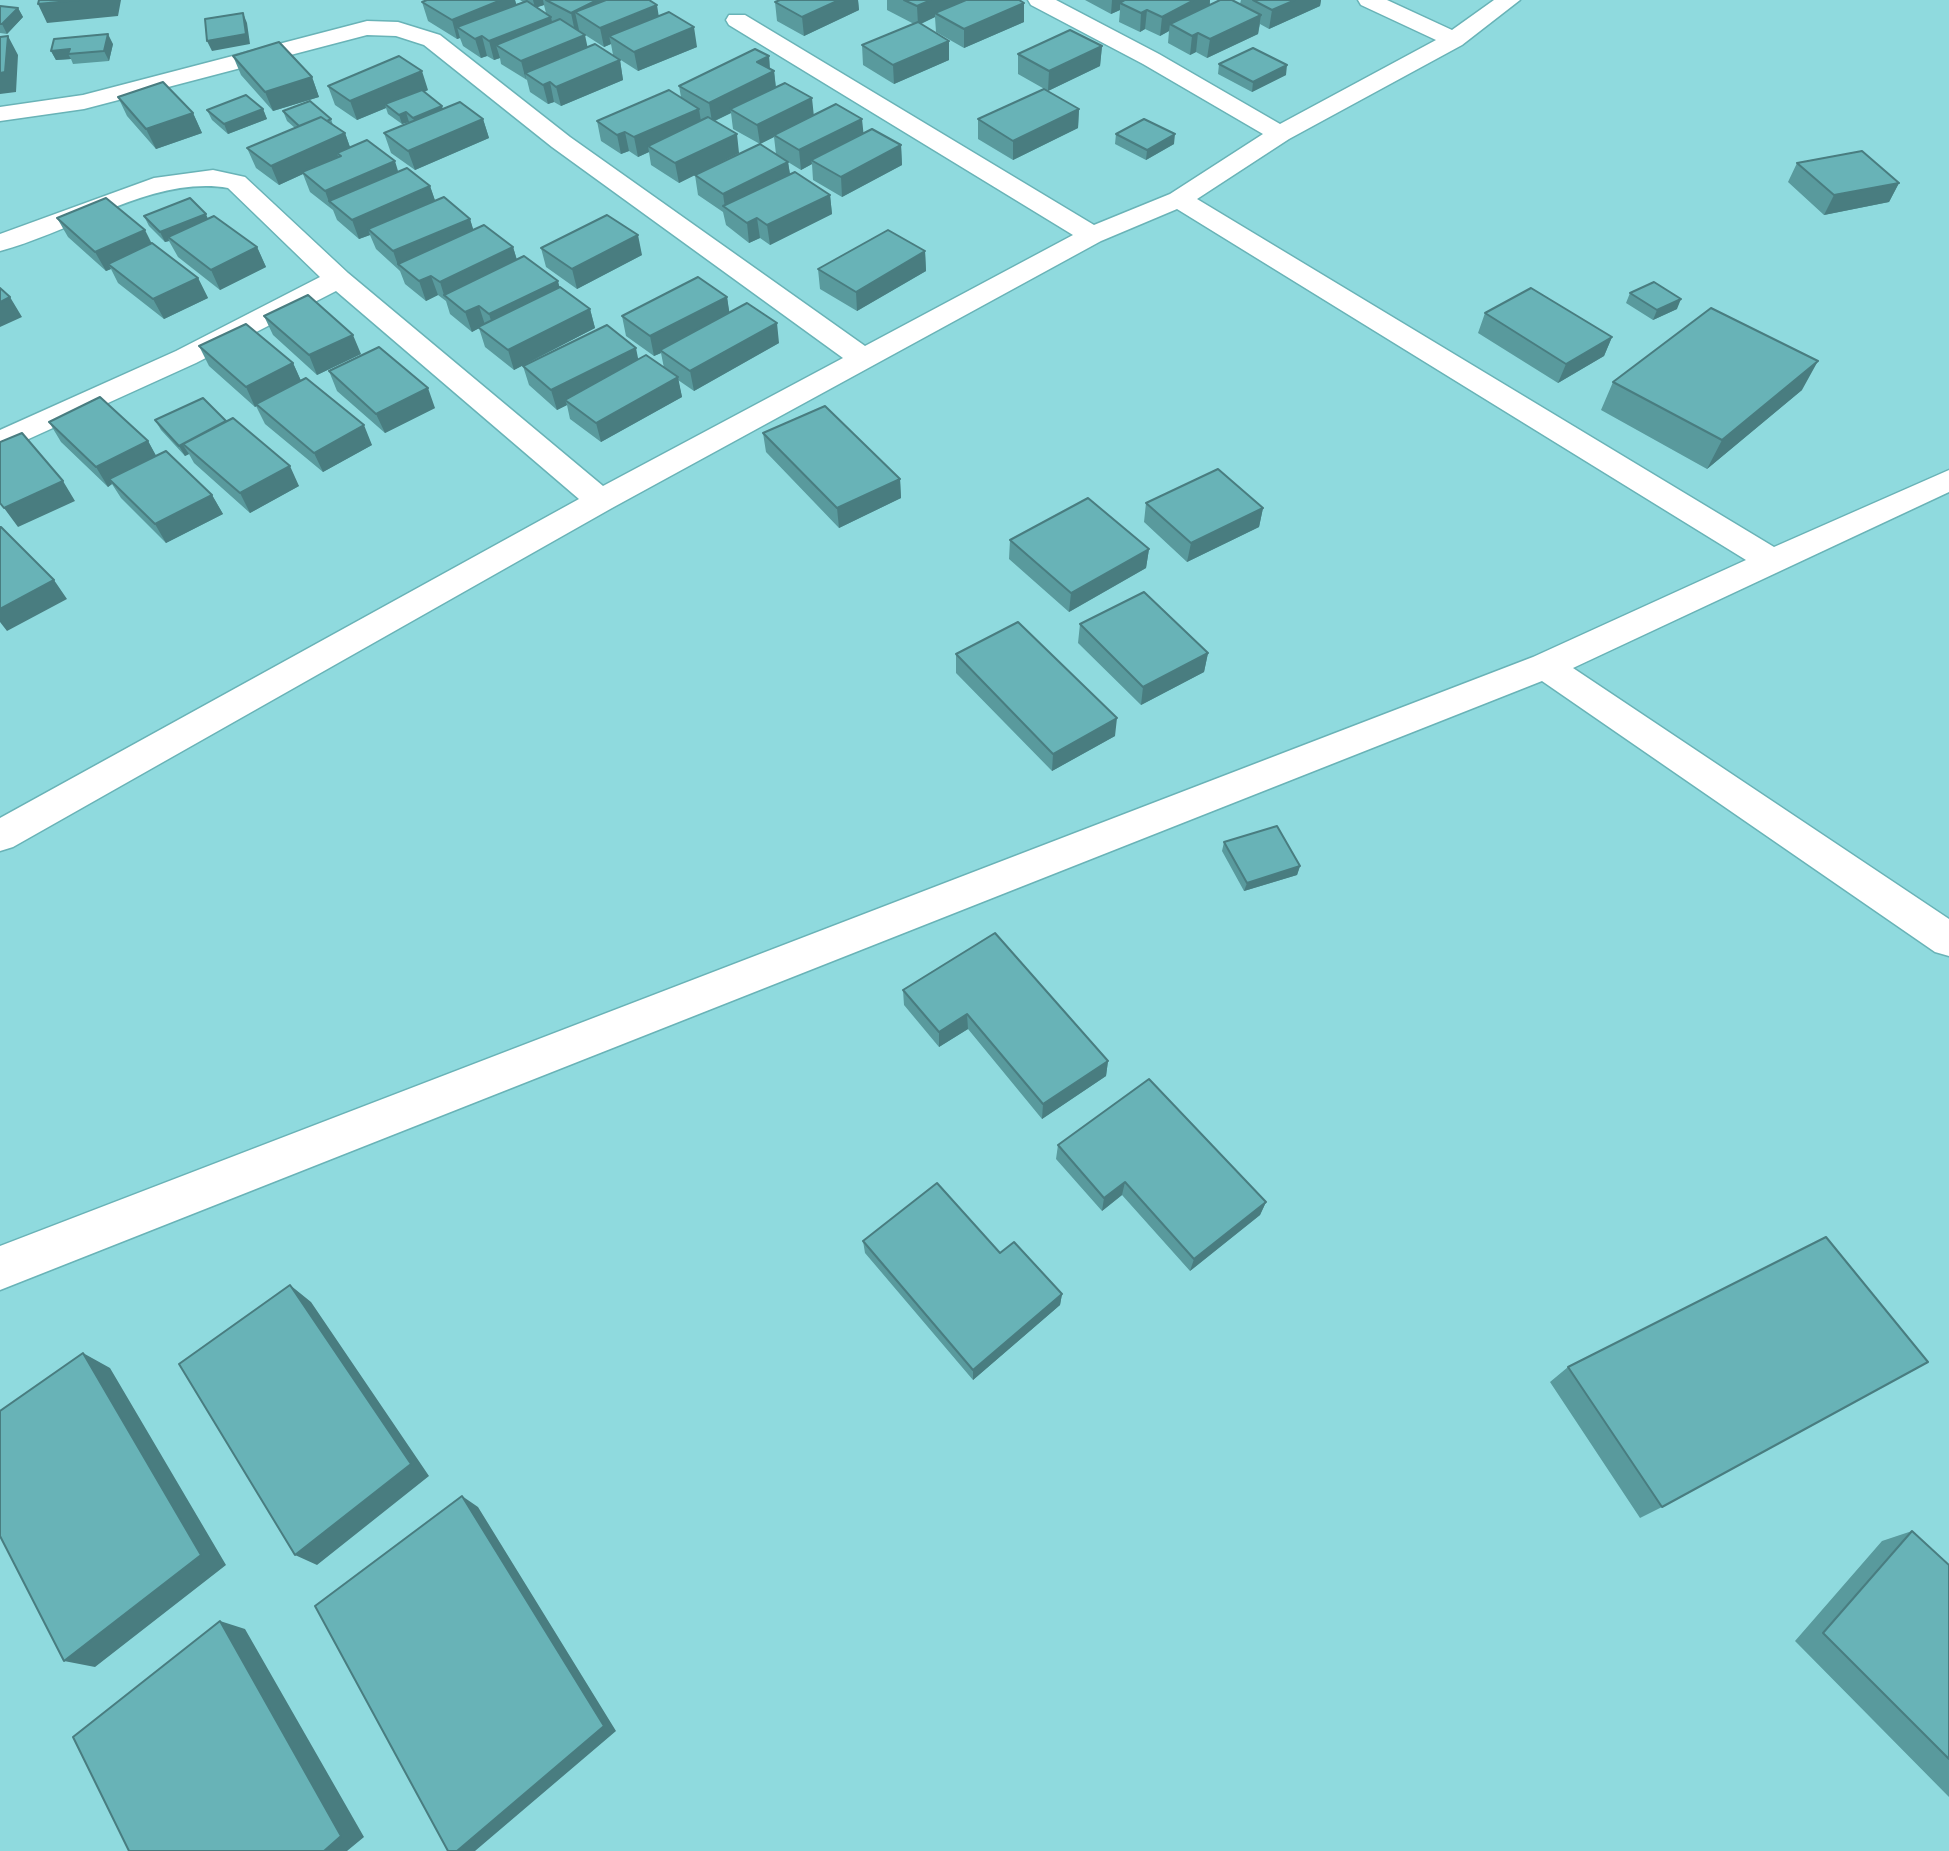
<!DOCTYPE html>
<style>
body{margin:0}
canvas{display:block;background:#8fdade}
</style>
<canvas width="1949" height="1851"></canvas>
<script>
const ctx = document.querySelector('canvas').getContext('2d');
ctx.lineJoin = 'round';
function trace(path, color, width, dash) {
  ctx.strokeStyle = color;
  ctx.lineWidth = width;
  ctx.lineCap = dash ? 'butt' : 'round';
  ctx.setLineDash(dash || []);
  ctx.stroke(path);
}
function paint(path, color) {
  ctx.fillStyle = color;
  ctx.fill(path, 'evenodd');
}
const minor = new Path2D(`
 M 1028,0 L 1056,0 L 1159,54 L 1280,124 L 1436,40 L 1361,5 L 1358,0 L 1387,0 L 1452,30 L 1494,0 L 1520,0 L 1462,45 L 1289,139 L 1197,199 L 1774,547 L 1949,470 L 1949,492 L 1573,668 L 1949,919 L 1949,956 L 1935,952 L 1542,681 L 0,1290 L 0,1246 L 1533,657 L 1746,560 L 1177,209 L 1101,241 L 612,508 L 13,847 L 0,851 L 0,818 L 579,499 L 336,291 L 196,363 L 0,452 L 0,430 L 176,351 L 320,277 L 228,188 C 154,175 71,233 0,251 L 0,234 L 154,178 L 213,170 L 245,177 L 348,273 L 603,486 L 843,358 L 552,147 L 424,45 L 396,36 L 367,35 L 84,109 L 0,121 L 0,107 L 83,95 L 367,21 L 398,22 L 440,35 L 570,137 L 865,346 L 1073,235 L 729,25 L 726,20 L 729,15 L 745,15 L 1094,225 L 1170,194 L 1263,134 L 1143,64 L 1031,5 Z`);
trace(minor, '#69b3b7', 3);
paint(minor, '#fff');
paint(new Path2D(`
 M 427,0 L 515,0 L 516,4 L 523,2 L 520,0 L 649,0 L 659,16 L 697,47 L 638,71 L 613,55 L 611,44 L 604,47 L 579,31 L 579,30 L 577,30 L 587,47 L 620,60 L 623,80 L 561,106 L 554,102 L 548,104 L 530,92 L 527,80 L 501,64 L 500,58 L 494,60 L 487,56 L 481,58 L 463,46 L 460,38 L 457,39 L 428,21 L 422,2 ZM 544,5 L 546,13 L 537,7 Z
 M 780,0 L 858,0 L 859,10 L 804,36 L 777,21 L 775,2 Z
 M 887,0 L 1019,0 L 1024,22 L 964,48 L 936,32 L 935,17 L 921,24 L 949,41 L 949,60 L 894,84 L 863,65 L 862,45 L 914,24 L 887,10 Z
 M 1085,0 L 1210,0 L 1210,5 L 1240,4 L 1241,0 L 1321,0 L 1320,6 L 1269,29 L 1260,24 L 1258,34 L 1207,58 L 1196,52 L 1190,55 L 1168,43 L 1169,31 L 1160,36 L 1145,29 L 1140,32 L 1119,22 L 1120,10 L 1111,14 Z
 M 0,6 L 18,8 L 23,17 L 7,34 L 0,33 Z
 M 113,44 L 109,61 L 73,64 L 71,59 L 56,60 L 51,51 Z
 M 1102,46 L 1100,66 L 1048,91 L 1018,74 L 1018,54 Z
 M 233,56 L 312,77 L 319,97 L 273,111 L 241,75 Z
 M 769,56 L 770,69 L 774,71 L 776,87 L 814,115 L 863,134 L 901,145 L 902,165 L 842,197 L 813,180 L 812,164 L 801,170 L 788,162 L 790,174 L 830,195 L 832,214 L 770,245 L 760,238 L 749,243 L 726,225 L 723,212 L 698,195 L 695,175 L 760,144 L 733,129 L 731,113 L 715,121 L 739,153 L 679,183 L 651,165 L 649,152 L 638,157 L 629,151 L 621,154 L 601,141 L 597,121 L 681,97 L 679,86 ZM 774,137 L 776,154 L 760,144 Z
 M 1219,64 L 1286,75 L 1252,92 L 1218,74 Z
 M 328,86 L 428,90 L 424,92 L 443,109 L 483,119 L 489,138 L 415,170 L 391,153 L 384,133 L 410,123 L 409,122 L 402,124 L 388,114 L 386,108 L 357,120 L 335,105 Z
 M 118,97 L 193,113 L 202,133 L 156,149 L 127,116 Z
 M 263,109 L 267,119 L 228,134 L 212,120 L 207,110 Z
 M 1079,109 L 1078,128 L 1013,160 L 978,139 L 978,119 Z
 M 283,111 L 331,119 L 333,125 L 345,133 L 350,147 L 398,172 L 430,186 L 435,201 L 470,219 L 473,230 L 513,247 L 517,260 L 590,309 L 595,328 L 514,370 L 485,347 L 479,328 L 472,332 L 450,314 L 446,301 L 438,295 L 426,301 L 405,284 L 400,271 L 376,249 L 370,235 L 359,239 L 337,220 L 333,210 L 310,192 L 303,174 L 279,185 L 256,168 L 247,148 L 295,128 L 287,121 Z
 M 1116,134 L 1174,144 L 1146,160 L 1115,144 Z
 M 1797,163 L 1899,183 L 1889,202 L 1824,215 L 1788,182 Z
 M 144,216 L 208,219 L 257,247 L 266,267 L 220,290 L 178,257 L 169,241 L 165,242 L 149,226 Z
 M 57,218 L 151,244 L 198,278 L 208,298 L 164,319 L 118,283 L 111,269 L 106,271 L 68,237 Z
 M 541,248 L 642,255 L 577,289 L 546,267 Z
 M 925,251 L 926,271 L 857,311 L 820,289 L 818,269 Z
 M 1630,293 L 1677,309 L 1653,320 L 1626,303 Z
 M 727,297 L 729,313 L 779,343 L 694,391 L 678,380 L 682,397 L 601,442 L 570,419 L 567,405 L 557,410 L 529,385 L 523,366 L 639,360 L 664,368 L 661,353 L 654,356 L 626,336 L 622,316 Z
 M 1485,313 L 1612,337 L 1604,356 L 1558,383 L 1478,333 Z
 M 264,316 L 361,354 L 317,375 L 273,335 Z
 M 199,346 L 293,363 L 301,381 L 372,445 L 323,472 L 265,424 L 256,406 L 255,407 L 209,366 Z
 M 329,371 L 435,408 L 385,433 L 337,391 Z
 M 1613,382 L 1802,390 L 1707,469 L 1601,410 Z
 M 155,420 L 226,421 L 299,486 L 250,513 L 194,463 L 189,454 L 185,456 L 161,430 Z
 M 49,422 L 148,441 L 156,456 L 212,495 L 223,514 L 166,543 L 121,498 L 112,484 L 108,487 L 61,442 Z
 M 763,433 L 900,479 L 901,498 L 839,528 L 766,452 Z
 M 1146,503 L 1263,508 L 1259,527 L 1187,562 L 1144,522 Z
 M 1010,540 L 1149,549 L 1146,568 L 1069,612 L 1009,559 Z
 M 1080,624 L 1208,653 L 1204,672 L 1141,705 L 1078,643 Z
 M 956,654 L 1115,736 L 1052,771 L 956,673 Z
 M 1224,842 L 1300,866 L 1297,875 L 1244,891 L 1222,851 Z
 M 903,990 L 1108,1061 L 1106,1076 L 1042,1119 L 968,1029 L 939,1047 L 904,1005 Z
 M 1058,1145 L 1266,1202 L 1260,1215 L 1190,1271 L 1122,1195 L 1102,1211 L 1056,1159 Z
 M 863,1241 L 1000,1253 L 1062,1294 L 1060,1305 L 973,1380 L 865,1253 Z
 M 1568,1367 L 1662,1507 L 1640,1518 L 1550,1382 Z
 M 1912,1531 L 1949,1565 L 1949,1797 L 1795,1641 L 1882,1541 Z`), '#599a9d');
paint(new Path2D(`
 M 79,0 L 121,0 L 118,16 L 47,23 L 38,4 Z
 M 501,0 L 515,0 L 519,14 L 457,27 L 460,38 L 457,39 L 452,20 Z
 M 533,0 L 543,0 L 544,5 L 535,8 Z
 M 597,0 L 634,0 L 575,12 L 579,30 L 575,32 L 571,13 Z
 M 839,0 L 858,0 L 859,10 L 804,36 L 802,17 Z
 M 931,0 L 970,0 L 935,13 L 935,17 L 918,25 L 917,6 Z
 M 1112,0 L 1143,0 L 1120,3 L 1120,10 L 1111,14 Z
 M 1194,0 L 1210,0 L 1209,10 L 1170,24 L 1169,31 L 1160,36 L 1162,17 Z
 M 1295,0 L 1321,0 L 1320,6 L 1269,29 L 1272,10 Z
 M 1024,3 L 1024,22 L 964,48 L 964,29 Z
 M 657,5 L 660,24 L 609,36 L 611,44 L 604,47 L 600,28 Z
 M 18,8 L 23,17 L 7,34 L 2,24 Z
 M 1147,10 L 1145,29 L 1140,32 L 1141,13 Z
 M 243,13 L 247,23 L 250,44 L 212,51 L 207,41 Z
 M 1261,15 L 1258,34 L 1207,58 L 1210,39 Z
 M 551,17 L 555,36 L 496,45 L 500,58 L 494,60 L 489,41 Z
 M 694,27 L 697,47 L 638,71 L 634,52 Z
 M 1198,33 L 1196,52 L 1190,55 L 1192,36 Z
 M 108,34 L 113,44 L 109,61 L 104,51 Z
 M 585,35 L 589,54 L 525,73 L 526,80 L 521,61 Z
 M 8,36 L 18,55 L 16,92 L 0,94 L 0,73 Z
 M 482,36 L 487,56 L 481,58 L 475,39 Z
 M 949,41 L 949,60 L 894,84 L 893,65 Z
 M 1102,46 L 1100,66 L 1048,91 L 1049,71 Z
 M 70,49 L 68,54 L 71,59 L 56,60 L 51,51 Z
 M 769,56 L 770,73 L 774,71 L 776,90 L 730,109 L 731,113 L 712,122 L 709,103 L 757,62 Z
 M 620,60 L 623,80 L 561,106 L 556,87 Z
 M 1287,65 L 1286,75 L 1252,92 L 1253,82 Z
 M 422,71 L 428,90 L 389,107 L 385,104 L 386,108 L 357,120 L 350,101 Z
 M 312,77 L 319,97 L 273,111 L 265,92 Z
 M 550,82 L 554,102 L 548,104 L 543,85 Z
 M 812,98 L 814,117 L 774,135 L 774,137 L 760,144 L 757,125 Z
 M 442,106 L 445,116 L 417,128 L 413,118 Z
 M 263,109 L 267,119 L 228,134 L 224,124 Z
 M 699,109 L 702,128 L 648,146 L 649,152 L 638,157 L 634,137 Z
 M 1079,109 L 1078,128 L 1013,160 L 1013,141 Z
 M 406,112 L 409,122 L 402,124 L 399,115 Z
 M 193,113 L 202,133 L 156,149 L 146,129 Z
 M 483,119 L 489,138 L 415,170 L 408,151 Z
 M 862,119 L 864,138 L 811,160 L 812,164 L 801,170 L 799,150 Z
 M 625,132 L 629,151 L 621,154 L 617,135 Z
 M 345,133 L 352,153 L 337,153 L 339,159 L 302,172 L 303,174 L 279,185 L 271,166 Z
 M 737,134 L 739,153 L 679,183 L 675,163 Z
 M 1175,134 L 1174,144 L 1146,160 L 1147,150 Z
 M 901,145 L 902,165 L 842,197 L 841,177 Z
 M 395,161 L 401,181 L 329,201 L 332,210 L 325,191 Z
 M 788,162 L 791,181 L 725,208 L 723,194 Z
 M 1899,183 L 1889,202 L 1824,215 L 1834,195 Z
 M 430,186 L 437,206 L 368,229 L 370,235 L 359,239 L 352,220 Z
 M 830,195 L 832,214 L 770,245 L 767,225 Z
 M 206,214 L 210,224 L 168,237 L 169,241 L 165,242 L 160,232 Z
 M 757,218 L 760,238 L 749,243 L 747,223 Z
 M 470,219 L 476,238 L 398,264 L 400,271 L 393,251 Z
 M 145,230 L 155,250 L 108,264 L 111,269 L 106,271 L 95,252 Z
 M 638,235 L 642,255 L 577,289 L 572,269 Z
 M 257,247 L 266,267 L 220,290 L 211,270 Z
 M 513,247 L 519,267 L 444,295 L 440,282 Z
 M 925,251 L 926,271 L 857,311 L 856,292 Z
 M 431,276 L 438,295 L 426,301 L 419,281 Z
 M 198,278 L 208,298 L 164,319 L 153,299 Z
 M 558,281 L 563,301 L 495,334 L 489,314 Z
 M 10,297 L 22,317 L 0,327 L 0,302 Z
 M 727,297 L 730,316 L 660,350 L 661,353 L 654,356 L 650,336 Z
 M 1681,299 L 1677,309 L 1653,320 L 1657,310 Z
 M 479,306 L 485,325 L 472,332 L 465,312 Z
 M 590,309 L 595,328 L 514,370 L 508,350 Z
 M 777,323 L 779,343 L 694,391 L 690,371 Z
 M 353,335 L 361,354 L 317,375 L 309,355 Z
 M 1612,337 L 1604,356 L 1558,383 L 1566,364 Z
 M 636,348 L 640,368 L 565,400 L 567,405 L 557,410 L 551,390 Z
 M 1818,361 L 1802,390 L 1707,469 L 1722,440 Z
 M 293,363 L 302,383 L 255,407 L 246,387 Z
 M 678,377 L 682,397 L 601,442 L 596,423 Z
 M 428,388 L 435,408 L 385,433 L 376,414 Z
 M 364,425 L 372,445 L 323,472 L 314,453 Z
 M 148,441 L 159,461 L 109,479 L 112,484 L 108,487 L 96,467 Z
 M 183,445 L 189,454 L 185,456 L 179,446 Z
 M 290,466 L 299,486 L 250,513 L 240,493 Z
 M 900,479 L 901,498 L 839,528 L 837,508 Z
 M 63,481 L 75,501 L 18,527 L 4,508 Z
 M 212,495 L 223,514 L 166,543 L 155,524 Z
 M 1263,508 L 1259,527 L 1187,562 L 1191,543 Z
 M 1149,549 L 1146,568 L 1069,612 L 1071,593 Z
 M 54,580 L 67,599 L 7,631 L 0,622 L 0,609 Z
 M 1208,653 L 1204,672 L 1141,705 L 1143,687 Z
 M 1117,718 L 1115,736 L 1052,771 L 1053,754 Z
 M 1300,866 L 1297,875 L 1244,891 L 1247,883 Z
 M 967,1014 L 968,1029 L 939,1047 L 939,1032 Z
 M 1108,1061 L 1106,1076 L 1042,1119 L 1043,1104 Z
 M 1125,1182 L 1122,1195 L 1102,1211 L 1104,1198 Z
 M 1266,1202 L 1260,1215 L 1190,1271 L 1194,1259 Z
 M 290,1285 L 311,1302 L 429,1476 L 317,1565 L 295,1555 Z
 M 1062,1294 L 1060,1305 L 973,1380 L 973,1370 Z
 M 83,1353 L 110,1368 L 226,1565 L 95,1667 L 64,1661 Z
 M 462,1496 L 478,1507 L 616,1731 L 475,1851 L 457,1851 Z
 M 220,1621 L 245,1629 L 364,1837 L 347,1851 L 324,1851 Z`), '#497d80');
const building = new Path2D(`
 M 39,0 L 79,0 L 38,4 Z
 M 427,0 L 501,0 L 452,20 L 422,2 Z
 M 546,0 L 597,0 L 571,13 Z
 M 606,0 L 649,0 L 657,5 L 600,28 L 575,12 Z
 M 780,0 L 839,0 L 802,17 L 775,2 Z
 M 904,0 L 931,0 L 917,6 Z
 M 966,0 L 1019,0 L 1024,3 L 964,29 L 935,13 Z
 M 1125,0 L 1194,0 L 1162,17 L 1147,10 L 1141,13 L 1120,3 Z
 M 1220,0 L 1232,0 L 1261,15 L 1210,39 L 1198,33 L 1192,36 L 1170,24 Z
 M 1253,0 L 1295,0 L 1272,10 Z
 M 527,1 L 551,17 L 489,41 L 482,36 L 475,39 L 457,27 Z
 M 0,6 L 18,8 L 2,24 L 0,24 Z
 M 669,12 L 694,27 L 634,52 L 609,36 Z
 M 243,13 L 246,34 L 207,41 L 205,19 Z
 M 560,19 L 585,35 L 521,61 L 496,45 Z
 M 918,22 L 949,41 L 893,65 L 862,45 Z
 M 1070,30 L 1102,46 L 1049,71 L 1018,54 Z
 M 108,34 L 104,51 L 68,54 L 70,49 L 51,51 L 54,39 Z
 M 8,36 L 5,72 L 0,73 L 0,37 Z
 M 279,42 L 312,77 L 265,92 L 233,56 Z
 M 595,44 L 620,60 L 556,87 L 550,82 L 543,85 L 525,73 Z
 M 1253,48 L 1287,65 L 1253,82 L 1219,64 Z
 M 755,49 L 769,56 L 757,62 L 774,71 L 709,103 L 679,86 Z
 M 399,56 L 422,71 L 350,101 L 328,86 Z
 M 163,82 L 193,113 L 146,129 L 118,97 Z
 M 785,83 L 812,98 L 757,125 L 730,109 Z
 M 1044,89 L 1079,109 L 1013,141 L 978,119 Z
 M 422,90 L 442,106 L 413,118 L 406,112 L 399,115 L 385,104 Z
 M 669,90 L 699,109 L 634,137 L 625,132 L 617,135 L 597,121 Z
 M 246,95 L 263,109 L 224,124 L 207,110 Z
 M 310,101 L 331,119 L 327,121 L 321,117 L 299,126 L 283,111 Z
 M 460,102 L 483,119 L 408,151 L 384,133 Z
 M 836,104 L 862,119 L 799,150 L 774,135 Z
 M 321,117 L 345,133 L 271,166 L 247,148 Z
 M 708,117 L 737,134 L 675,163 L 648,146 Z
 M 1144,119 L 1175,134 L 1147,150 L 1116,134 Z
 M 872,129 L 901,145 L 841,177 L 811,160 Z
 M 367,140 L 395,161 L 325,191 L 302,172 L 341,156 L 337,153 Z
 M 760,144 L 788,162 L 723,194 L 695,175 Z
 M 1862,151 L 1899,183 L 1834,195 L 1797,163 Z
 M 407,168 L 430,186 L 352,220 L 329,201 Z
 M 795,172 L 830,195 L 767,225 L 757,218 L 747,223 L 723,206 Z
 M 444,197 L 470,219 L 393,251 L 368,229 Z
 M 106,198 L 145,230 L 95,252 L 57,218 Z
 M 190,198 L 206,214 L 160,232 L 144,216 Z
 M 607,215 L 638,235 L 572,269 L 541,248 Z
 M 214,216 L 257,247 L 211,270 L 168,237 Z
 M 484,225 L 513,247 L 440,282 L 431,276 L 419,281 L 398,264 Z
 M 888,230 L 925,251 L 856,292 L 818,269 Z
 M 152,243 L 198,278 L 153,299 L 108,264 Z
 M 524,256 L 558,281 L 489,314 L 479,306 L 465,312 L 444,295 Z
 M 698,277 L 727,297 L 650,336 L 622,316 Z
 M 1654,282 L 1681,299 L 1657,310 L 1630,293 Z
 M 560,287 L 590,309 L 508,350 L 478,327 Z
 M 0,288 L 10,297 L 0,302 Z
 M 1531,288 L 1612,337 L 1566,364 L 1485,313 Z
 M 308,295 L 353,335 L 309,355 L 264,316 Z
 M 747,303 L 777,323 L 690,371 L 660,350 Z
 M 1711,308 L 1818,361 L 1722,440 L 1613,382 Z
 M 246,324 L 293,363 L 246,387 L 199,346 Z
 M 607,325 L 636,348 L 551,390 L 523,366 Z
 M 379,347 L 428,388 L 376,414 L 329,371 Z
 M 646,355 L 678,377 L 596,423 L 565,400 Z
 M 306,378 L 364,425 L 314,453 L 256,404 Z
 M 100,397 L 148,441 L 96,467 L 49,422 Z
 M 203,398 L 226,421 L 179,446 L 155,420 Z
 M 825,406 L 900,479 L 837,508 L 763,433 Z
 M 233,418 L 290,466 L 240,493 L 183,444 Z
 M 22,433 L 63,481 L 4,508 L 0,503 L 0,442 Z
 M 166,451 L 212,495 L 155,524 L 109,479 Z
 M 1218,469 L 1263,508 L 1191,543 L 1146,503 Z
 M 1088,498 L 1149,549 L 1071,593 L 1010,540 Z
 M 0,527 L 1,527 L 54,580 L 0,609 Z
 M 1144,592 L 1208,653 L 1143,687 L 1080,624 Z
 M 1018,622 L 1117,718 L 1053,754 L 956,654 Z
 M 1277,826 L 1300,866 L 1247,883 L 1224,842 Z
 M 995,933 L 1108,1061 L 1043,1104 L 967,1014 L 939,1032 L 903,990 Z
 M 1149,1079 L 1266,1202 L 1194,1259 L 1125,1182 L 1104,1198 L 1058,1145 Z
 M 937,1183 L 1000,1253 L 1014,1242 L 1062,1294 L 973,1370 L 863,1241 Z
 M 1826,1237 L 1928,1362 L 1662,1507 L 1568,1367 Z
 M 290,1285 L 411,1464 L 295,1555 L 179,1364 Z
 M 83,1353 L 201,1555 L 64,1661 L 0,1536 L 0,1411 Z
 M 462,1496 L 604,1726 L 457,1851 L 448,1851 L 315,1606 Z
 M 1912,1531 L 1949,1565 L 1949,1759 L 1823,1633 Z
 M 220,1621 L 341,1836 L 324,1851 L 129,1851 L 73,1737 Z`);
paint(building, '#68b3b7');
trace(building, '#497d80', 2);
</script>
